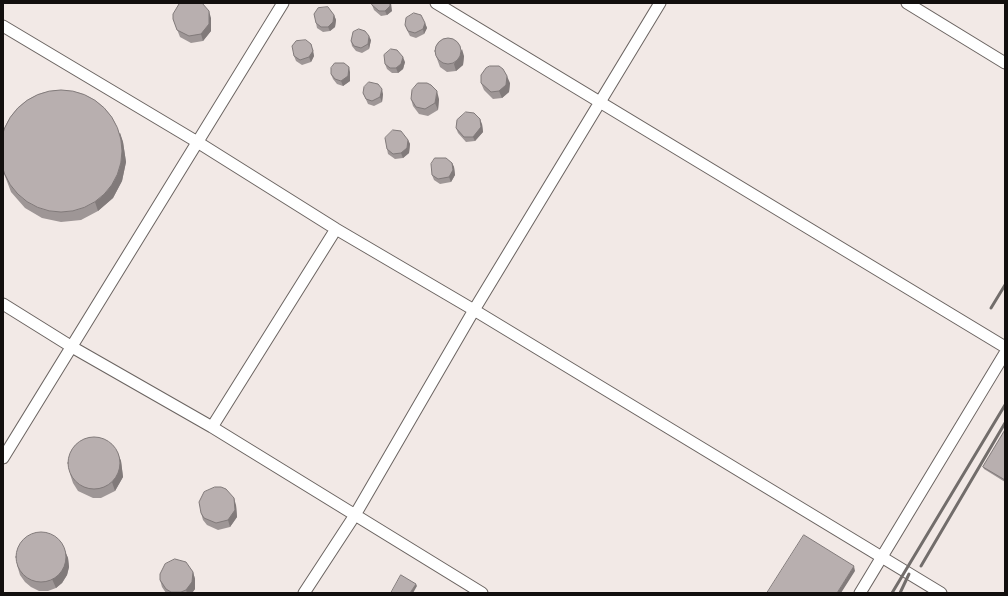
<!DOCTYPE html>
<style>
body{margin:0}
#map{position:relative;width:1008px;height:596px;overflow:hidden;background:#f2e9e6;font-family:Inter,sans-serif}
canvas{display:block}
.frame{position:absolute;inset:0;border:4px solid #120f0e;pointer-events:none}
</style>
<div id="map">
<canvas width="1008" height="596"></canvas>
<div class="frame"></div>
</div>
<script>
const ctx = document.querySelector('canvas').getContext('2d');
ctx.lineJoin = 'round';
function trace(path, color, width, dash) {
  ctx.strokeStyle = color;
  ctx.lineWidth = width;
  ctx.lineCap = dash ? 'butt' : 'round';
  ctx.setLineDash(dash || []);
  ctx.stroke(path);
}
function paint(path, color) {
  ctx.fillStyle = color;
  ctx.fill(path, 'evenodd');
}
const minor = new Path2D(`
 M 436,3 L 1005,347
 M 907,3 L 1005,63
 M 3,26 L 199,143 L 336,229 L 474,310 L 941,593
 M 3,304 L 72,347 L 212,427 L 482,593
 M 212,427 L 336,229
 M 3,458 L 283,3
 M 304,593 L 355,515 L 474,310 L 660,3
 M 860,593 L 1005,353`);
trace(minor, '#6b6461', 13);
trace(minor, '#fff', 11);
trace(new Path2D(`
 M 991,308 L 1005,285
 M 921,566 L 1005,423
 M 892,593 L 1005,405
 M 900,593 L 909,574`), '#726d6b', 3);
paint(new Path2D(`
 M 125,3 L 135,3 L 129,4 Z
 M 372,5 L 392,11 L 387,15 L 381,16 L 374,10 Z
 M 334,15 L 336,20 L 335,27 L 330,31 L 323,32 L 317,28 L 316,23 Z
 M 211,18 L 211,31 L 203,41 L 191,43 L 180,37 L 173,19 Z
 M 425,23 L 427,28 L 424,34 L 416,38 L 410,36 L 407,30 L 405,25 Z
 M 371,40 L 369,49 L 362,53 L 356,51 L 352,46 L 351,41 Z
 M 313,49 L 314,56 L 311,62 L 302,65 L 296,61 L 294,56 Z
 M 436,56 L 464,56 L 463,65 L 456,71 L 447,72 L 440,67 Z
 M 405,62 L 403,69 L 398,73 L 392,73 L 387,69 L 385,64 Z
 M 350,72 L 350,81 L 343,86 L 337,84 L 333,79 L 331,74 Z
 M 481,83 L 510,83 L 509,92 L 502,98 L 493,99 L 484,90 Z
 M 363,93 L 383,94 L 382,102 L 374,106 L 368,104 Z
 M 411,99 L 439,99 L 438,110 L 428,116 L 419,114 L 413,106 Z
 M 482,124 L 483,132 L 475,141 L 466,142 L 458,133 L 456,128 Z
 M 120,133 L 123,142 L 126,162 L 122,181 L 113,198 L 98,211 L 81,220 L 61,222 L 42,218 L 25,208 L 11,192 L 3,171 Z
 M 408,140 L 410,144 L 409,153 L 403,158 L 395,159 L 388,154 L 387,149 Z
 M 452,163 L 454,167 L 455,175 L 451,182 L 440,184 L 434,180 L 432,175 Z
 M 1005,430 L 1005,482 L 984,469 L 983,467 Z
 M 117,452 L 121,461 L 123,477 L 115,491 L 101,498 L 93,498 L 78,491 L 73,483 L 70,474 Z
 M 236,505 L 237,517 L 230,527 L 218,530 L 207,525 L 203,520 L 201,513 Z
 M 64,549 L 68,558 L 69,567 L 67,575 L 62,583 L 56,588 L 48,591 L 39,591 L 31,587 L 25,582 L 20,575 L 17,565 Z
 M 193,572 L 195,579 L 195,589 L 192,593 L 166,593 L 162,587 L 160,580 Z`), '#9e9696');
paint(new Path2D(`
 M 390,3 L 391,3 L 392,11 L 387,15 L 385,11 Z
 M 209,11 L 211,18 L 211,31 L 203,41 L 201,34 Z
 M 334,15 L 336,20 L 335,27 L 330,31 L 328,27 Z
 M 425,23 L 427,28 L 424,34 L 423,29 Z
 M 369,36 L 371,40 L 369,49 L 368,44 Z
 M 311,44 L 314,56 L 311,62 L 309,57 Z
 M 462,49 L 464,56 L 463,65 L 456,71 L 454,64 Z
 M 403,57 L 405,62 L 403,69 L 398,73 L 396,68 Z
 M 349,67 L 350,72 L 350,81 L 343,86 L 341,81 Z
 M 507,76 L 510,83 L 509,92 L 502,98 L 499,91 Z
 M 382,89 L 383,94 L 382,102 L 380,97 Z
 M 437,91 L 439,99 L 438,110 L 435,103 Z
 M 480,119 L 482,124 L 483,132 L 475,141 L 473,137 Z
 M 120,133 L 123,142 L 126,162 L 122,181 L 113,198 L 98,211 L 95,202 Z
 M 408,140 L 410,144 L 409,153 L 403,158 L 401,153 Z
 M 452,163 L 454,167 L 455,175 L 451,182 L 449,177 Z
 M 117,452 L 121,461 L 123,477 L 115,491 L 112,482 Z
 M 234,498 L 236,505 L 237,517 L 230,527 L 228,520 Z
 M 64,549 L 68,558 L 69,567 L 67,575 L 62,583 L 56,588 L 52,579 Z
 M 854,566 L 855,571 L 841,593 L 837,593 Z
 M 193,572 L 195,579 L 195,589 L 192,593 L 187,593 L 186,590 Z
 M 416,584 L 417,586 L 413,593 L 410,593 Z`), '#817a7a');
const building = new Path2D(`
 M 181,3 L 202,3 L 209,11 L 209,24 L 201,34 L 189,36 L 177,30 L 173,19 L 173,14 L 179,4 Z
 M 372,3 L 390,3 L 390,6 L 385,11 L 379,11 L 372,5 Z
 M 328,7 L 334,15 L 333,22 L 328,27 L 321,27 L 316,23 L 314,14 L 318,8 Z
 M 414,13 L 421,15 L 425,23 L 423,29 L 415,33 L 408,31 L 405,25 L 406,18 Z
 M 359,29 L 365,31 L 369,36 L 368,44 L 361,48 L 354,46 L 351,41 L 353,32 Z
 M435 51a13 13 0 1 1 26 0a13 13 0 1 1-26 0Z
 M 306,40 L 311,44 L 313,51 L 309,57 L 300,60 L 294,56 L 292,46 L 296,41 Z
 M 391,49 L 397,50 L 403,57 L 401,64 L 396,68 L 390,68 L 385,64 L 384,55 Z
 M 335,63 L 344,63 L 349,67 L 348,76 L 341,81 L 335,79 L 331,74 L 331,68 Z
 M 490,66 L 499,66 L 503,69 L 507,76 L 506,85 L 499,91 L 491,92 L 481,83 L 481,75 L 486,68 Z
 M 369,82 L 378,84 L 382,89 L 380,97 L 372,101 L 366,99 L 363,93 L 364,87 Z
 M 418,83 L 427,83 L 431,85 L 437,91 L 435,103 L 425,109 L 416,107 L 411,99 L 412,90 Z
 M0 151a61 61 0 1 1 122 0a61 61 0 1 1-122 0Z
 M 466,112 L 474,113 L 480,119 L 481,127 L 473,137 L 464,137 L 456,128 L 457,120 Z
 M 393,130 L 401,131 L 408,140 L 407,148 L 401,153 L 393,154 L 387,149 L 385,138 Z
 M 435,158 L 446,158 L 452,163 L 453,170 L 449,177 L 438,179 L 432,175 L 431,164 Z
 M 1005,430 L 1005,480 L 983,467 Z
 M68 463a26 26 0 1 1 52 0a26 26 0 1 1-52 0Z
 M 215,487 L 221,487 L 226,489 L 234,498 L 235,510 L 228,520 L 216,523 L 204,518 L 201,513 L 199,502 L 204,492 Z
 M16 557a25 25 0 1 1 50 0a25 25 0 1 1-50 0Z
 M 804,535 L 854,566 L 837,593 L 767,593 Z
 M 175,559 L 186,562 L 193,572 L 192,582 L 186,590 L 181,592 L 171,592 L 166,589 L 160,580 L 160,574 L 165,564 Z
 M 401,575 L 416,584 L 410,593 L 391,593 Z`);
paint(building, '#b8afaf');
trace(building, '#817a7a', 1);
</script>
